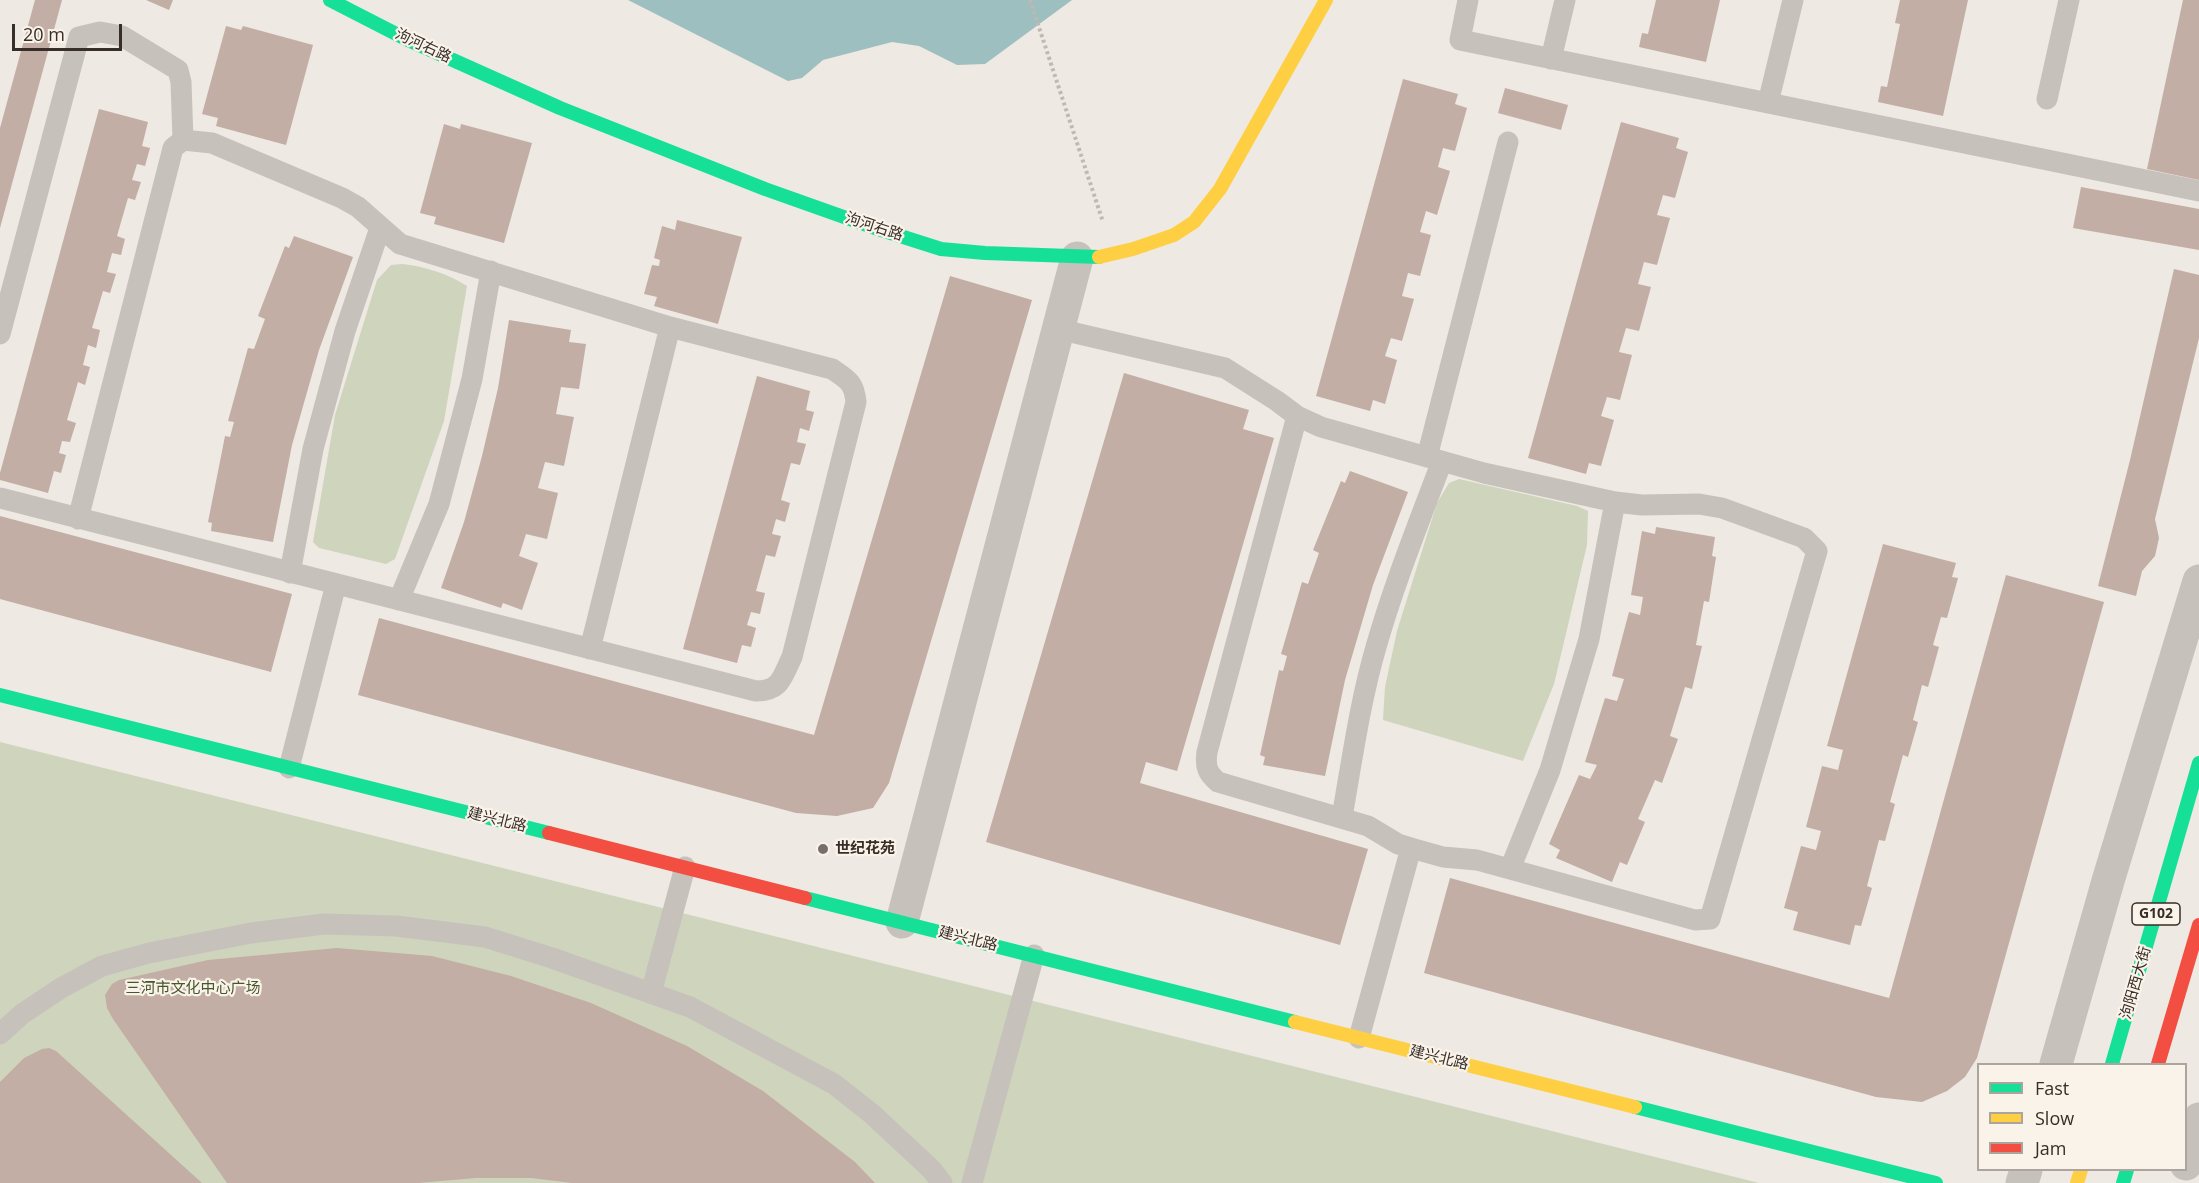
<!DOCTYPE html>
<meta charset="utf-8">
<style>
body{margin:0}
#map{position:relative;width:2199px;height:1183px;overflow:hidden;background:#eee9e3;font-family:"Open Sans",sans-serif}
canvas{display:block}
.legend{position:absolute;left:1977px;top:1063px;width:210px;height:108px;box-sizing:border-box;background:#faf3ea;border:2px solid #aca49d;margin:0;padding:8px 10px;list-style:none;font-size:18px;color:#382e29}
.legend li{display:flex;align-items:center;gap:12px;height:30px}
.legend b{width:30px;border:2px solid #aca49d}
.scale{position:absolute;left:12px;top:24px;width:110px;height:27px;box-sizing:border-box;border:3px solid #382e29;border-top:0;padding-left:8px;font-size:18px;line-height:21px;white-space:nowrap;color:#382e29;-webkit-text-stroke:4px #faf3ea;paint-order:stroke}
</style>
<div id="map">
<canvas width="2199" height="1183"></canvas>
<ul class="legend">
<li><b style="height:8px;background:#16e098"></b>Fast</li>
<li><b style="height:8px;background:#ffcf43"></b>Slow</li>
<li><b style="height:8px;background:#f24e42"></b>Jam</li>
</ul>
<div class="scale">20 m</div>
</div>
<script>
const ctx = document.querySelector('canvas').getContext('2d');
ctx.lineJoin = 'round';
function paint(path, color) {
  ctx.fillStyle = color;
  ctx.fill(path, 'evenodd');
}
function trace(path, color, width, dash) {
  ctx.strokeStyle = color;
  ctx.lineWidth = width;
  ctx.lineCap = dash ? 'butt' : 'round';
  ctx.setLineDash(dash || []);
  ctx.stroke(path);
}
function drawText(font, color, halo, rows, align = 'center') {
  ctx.font = font + ' "Open Sans","Noto Sans SC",sans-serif';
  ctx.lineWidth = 4.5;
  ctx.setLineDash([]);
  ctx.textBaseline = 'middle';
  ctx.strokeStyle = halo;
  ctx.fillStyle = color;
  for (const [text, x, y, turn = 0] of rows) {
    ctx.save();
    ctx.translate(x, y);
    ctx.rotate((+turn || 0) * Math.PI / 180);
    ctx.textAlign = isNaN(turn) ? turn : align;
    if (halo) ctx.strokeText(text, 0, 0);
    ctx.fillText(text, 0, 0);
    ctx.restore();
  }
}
paint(new Path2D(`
 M 402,264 C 423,266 449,274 467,286 L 444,421 L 395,559 L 386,564 L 319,548 L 313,542 L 335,415 L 377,280 L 391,265 Z
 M 1459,479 L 1577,506 L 1588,511 L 1587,545 L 1554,684 L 1523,761 L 1383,720 L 1385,687 L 1397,631 L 1437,503 L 1449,483 Z
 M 0,742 L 1759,1183 L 0,1183 Z`), '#cfd4bc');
paint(new Path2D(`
 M 628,0 L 1072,0 L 985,64 L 957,65 L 919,46 L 892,42 L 823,60 L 802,78 L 788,81 Z`), '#9ebfbf');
paint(new Path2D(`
 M 35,0 L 62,0 L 0,228 L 0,128 Z
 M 146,0 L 173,0 L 169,10 Z
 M 1656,0 L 1720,0 L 1706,62 L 1639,47 L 1642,33 L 1648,34 Z
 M 1900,0 L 1968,0 L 1943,116 L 1878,102 L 1881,86 L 1887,87 L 1900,24 L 1895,23 Z
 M 2183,0 L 2199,0 L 2199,180 L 2147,169 Z
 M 226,26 L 241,30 L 243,26 L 313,45 L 286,145 L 216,126 L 218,118 L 202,114 Z
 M 1403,79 L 1458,94 L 1455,104 L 1467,108 L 1455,151 L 1443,148 L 1438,167 L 1450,171 L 1437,215 L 1426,211 L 1420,232 L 1431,235 L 1420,276 L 1408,273 L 1402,296 L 1414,299 L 1402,341 L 1391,338 L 1385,356 L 1397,360 L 1385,404 L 1373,400 L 1370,411 L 1316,396 Z
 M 1505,88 L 1568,105 L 1561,130 L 1498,113 Z
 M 99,109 L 148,122 L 142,146 L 150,148 L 145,166 L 137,164 L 132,180 L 141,182 L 135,200 L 128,198 L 117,236 L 125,239 L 121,255 L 112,253 L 107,272 L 116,274 L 110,293 L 103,291 L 92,328 L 100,330 L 96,348 L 88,345 L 83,365 L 90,367 L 85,385 L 78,382 L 67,420 L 76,423 L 70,442 L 62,441 L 59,453 L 66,455 L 61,473 L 54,471 L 48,493 L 0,480 L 0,473 Z
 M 1621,122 L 1679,138 L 1676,148 L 1688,152 L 1675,198 L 1663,195 L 1657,215 L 1670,218 L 1657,265 L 1644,262 L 1638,284 L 1651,287 L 1639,331 L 1626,328 L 1619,352 L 1632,355 L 1620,400 L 1607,397 L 1601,416 L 1614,420 L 1601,466 L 1589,463 L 1586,474 L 1528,458 Z
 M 444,124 L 460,129 L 461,124 L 532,143 L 504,243 L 434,224 L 436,217 L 420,213 Z
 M 2081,187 L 2199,209 L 2199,250 L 2073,228 Z
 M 677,220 L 742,237 L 718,324 L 654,306 L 657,297 L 644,294 L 652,265 L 659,266 L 660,260 L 654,258 L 662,226 L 675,230 Z
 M 294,236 L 353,257 L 319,350 L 292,445 L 273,542 L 211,531 L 212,523 L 208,522 L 225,436 L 230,437 L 234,422 L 228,421 L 248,348 L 254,349 L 265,319 L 258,316 L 285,246 L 289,248 Z
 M 2174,269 L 2199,275 L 2199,338 L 2155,519 L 2159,538 L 2155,556 L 2142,571 L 2136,596 L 2098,586 L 2130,460 Z
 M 950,276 L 1032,300 L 889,783 L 873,808 L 837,816 L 796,813 L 358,695 L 379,618 L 814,735 Z
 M 509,320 L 571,330 L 569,342 L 586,344 L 579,389 L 561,387 L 556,414 L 574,417 L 564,466 L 545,462 L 538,488 L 558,493 L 547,539 L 526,534 L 519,556 L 538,563 L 522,610 L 503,603 L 501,608 L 441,588 L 464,522 L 482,456 L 498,388 Z
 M 1124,373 L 1249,410 L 1243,429 L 1274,438 L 1177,771 L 1146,762 L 1140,783 L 1368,849 L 1340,945 L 986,842 Z
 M 757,376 L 810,391 L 806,410 L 814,412 L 809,431 L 800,428 L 797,442 L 806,444 L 800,465 L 791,463 L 781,500 L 790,503 L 785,522 L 776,519 L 772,534 L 781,536 L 775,557 L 766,555 L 756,591 L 765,593 L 760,614 L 751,612 L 747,625 L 756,628 L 751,647 L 742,645 L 737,663 L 683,649 Z
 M 1350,471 L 1408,492 L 1373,585 L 1345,680 L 1325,776 L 1263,765 L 1265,757 L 1260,755 L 1279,670 L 1283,671 L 1287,656 L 1281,654 L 1302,582 L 1308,584 L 1319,553 L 1313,550 L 1341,481 L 1345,483 Z
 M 0,516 L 292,594 L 271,672 L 0,599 Z
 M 1656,527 L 1715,537 L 1712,556 L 1716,557 L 1709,602 L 1704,601 L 1696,645 L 1702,646 L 1692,689 L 1685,687 L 1670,736 L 1678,739 L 1662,783 L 1655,780 L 1638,819 L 1645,822 L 1627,865 L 1620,862 L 1612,882 L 1556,858 L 1560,850 L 1549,844 L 1579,775 L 1590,779 L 1597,765 L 1585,762 L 1605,698 L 1617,701 L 1624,679 L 1612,676 L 1629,612 L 1640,615 L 1643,597 L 1631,595 L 1642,531 L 1655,534 Z
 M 1883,544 L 1956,563 L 1952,577 L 1958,578 L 1947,618 L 1941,617 L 1933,645 L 1939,647 L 1928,687 L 1922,685 L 1913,720 L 1918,722 L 1908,757 L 1903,755 L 1890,802 L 1895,804 L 1885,841 L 1879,840 L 1867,886 L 1872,888 L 1861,926 L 1855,925 L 1850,945 L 1793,930 L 1798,912 L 1784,908 L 1801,846 L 1816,850 L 1821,831 L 1806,827 L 1822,766 L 1838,770 L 1843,750 L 1827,746 Z
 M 2006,575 L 2104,602 L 1977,1058 L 1965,1077 L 1947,1091 L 1922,1102 L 1876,1097 L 1424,973 L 1450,878 L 1889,998 Z
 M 337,948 L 432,956 L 511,976 L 591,1003 L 687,1046 L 763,1091 L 855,1162 L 875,1183 L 572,1183 L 531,1178 L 476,1178 L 418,1183 L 227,1183 L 113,1019 L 107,1008 L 105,995 L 112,984 L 119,980 L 208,960 Z
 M 49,1048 L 56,1051 L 202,1183 L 0,1183 L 0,1082 L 24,1058 L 42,1049 Z`), '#c2aea4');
trace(new Path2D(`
 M 1030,0 L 1103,222`), '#c0b9b3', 4, [3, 3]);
trace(new Path2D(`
 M 1468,0 L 1460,40 L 2199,191
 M 1551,59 L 1565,0
 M 2047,99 L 2069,0
 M 1768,103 L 1793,0
 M 1058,329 L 1225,368 L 1277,401 L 1297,416 L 1321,427 L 1484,473 L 1615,502 L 1642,505 L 1699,504 L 1722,508 L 1804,538 L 1817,551 L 1710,919 L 1695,920 L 1477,860 L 1443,857 L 1411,848 L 1398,844 L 1368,826 L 1218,782 C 1207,773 1205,766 1207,752 L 1297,416
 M 0,334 L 79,37 L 100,32 L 122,36 L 178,70 L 181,82 L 183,140
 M 1427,457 L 1508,142
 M 0,498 C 252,563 504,628 756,691 C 781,691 782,677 792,657 L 856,402 C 854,382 848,380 832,369 L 670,327 L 400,244 L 358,207 L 342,198 L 212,143 L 183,140 L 173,148 L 78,519
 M 290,573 L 313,449 L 345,331 L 380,228
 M 399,600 L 439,504 L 472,379 L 491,271
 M 590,649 L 670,327
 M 289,768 L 336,584
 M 1342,817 C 1352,760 1360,702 1376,647 C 1394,584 1419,522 1442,461
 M 1510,869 L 1550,770 L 1589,639 L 1615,502
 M 651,993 L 685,867
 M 0,1034 L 22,1014 L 61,988 L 102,966 L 149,953 L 251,933 L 324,924 L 396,926 L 485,937 L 552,958 L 690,1007 L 834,1084 L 872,1114 L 932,1170 L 942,1183
 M 1359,1038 L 1411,848
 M 972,1183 L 1034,955`), '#c7c1bb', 21);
trace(new Path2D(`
 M 902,922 L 1077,258
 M 2056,1064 L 2108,881 L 2199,581
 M 2186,1164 L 2199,1119
 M 2022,1183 L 2026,1170`), '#c7c1bb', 33);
trace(new Path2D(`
 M 330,0 L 406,39 L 560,108 L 765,189 L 872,227 L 941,249 L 985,253 L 1099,257
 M 0,695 L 549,833
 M 805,898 L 1295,1022
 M 2112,1064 L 2199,763
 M 1635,1107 L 1936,1183
 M 2123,1183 L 2127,1170`), '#16e098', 14);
trace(new Path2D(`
 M 1099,257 L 1133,249 L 1174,235 L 1194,222 L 1220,189 L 1326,0
 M 1295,1022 L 1635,1107
 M 2077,1183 L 2081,1170`), '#ffcf43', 14);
trace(new Path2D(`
 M 549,833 L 805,898
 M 2158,1064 L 2199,925`), '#f24e42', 14);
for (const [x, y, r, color] of [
 [823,849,6,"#786f6a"]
]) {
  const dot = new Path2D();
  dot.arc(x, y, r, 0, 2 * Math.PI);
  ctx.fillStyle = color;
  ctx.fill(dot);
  trace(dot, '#faf3ea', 2);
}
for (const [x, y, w] of [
 [2156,914,48]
]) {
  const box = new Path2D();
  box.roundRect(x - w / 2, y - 11, w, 22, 4.5);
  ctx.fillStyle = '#faf3ea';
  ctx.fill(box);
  trace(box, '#382e29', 1.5);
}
drawText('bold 14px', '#382e29', null, [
 ["G102",2156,914]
]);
drawText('15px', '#382e29', '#faf3ea', [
 ["泃河右路",423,46,25],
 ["泃河右路",874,227,18],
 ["建兴北路",497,820,14],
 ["建兴北路",968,939,14],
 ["泃阳西大街",2136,983,-74],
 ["建兴北路",1439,1058,14]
]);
drawText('bold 15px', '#382e29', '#faf3ea', [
 ["世纪花苑",835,849]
], 'left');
drawText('15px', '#47572c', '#faf3ea', [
 ["三河市文化中心广场",193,989]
]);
</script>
